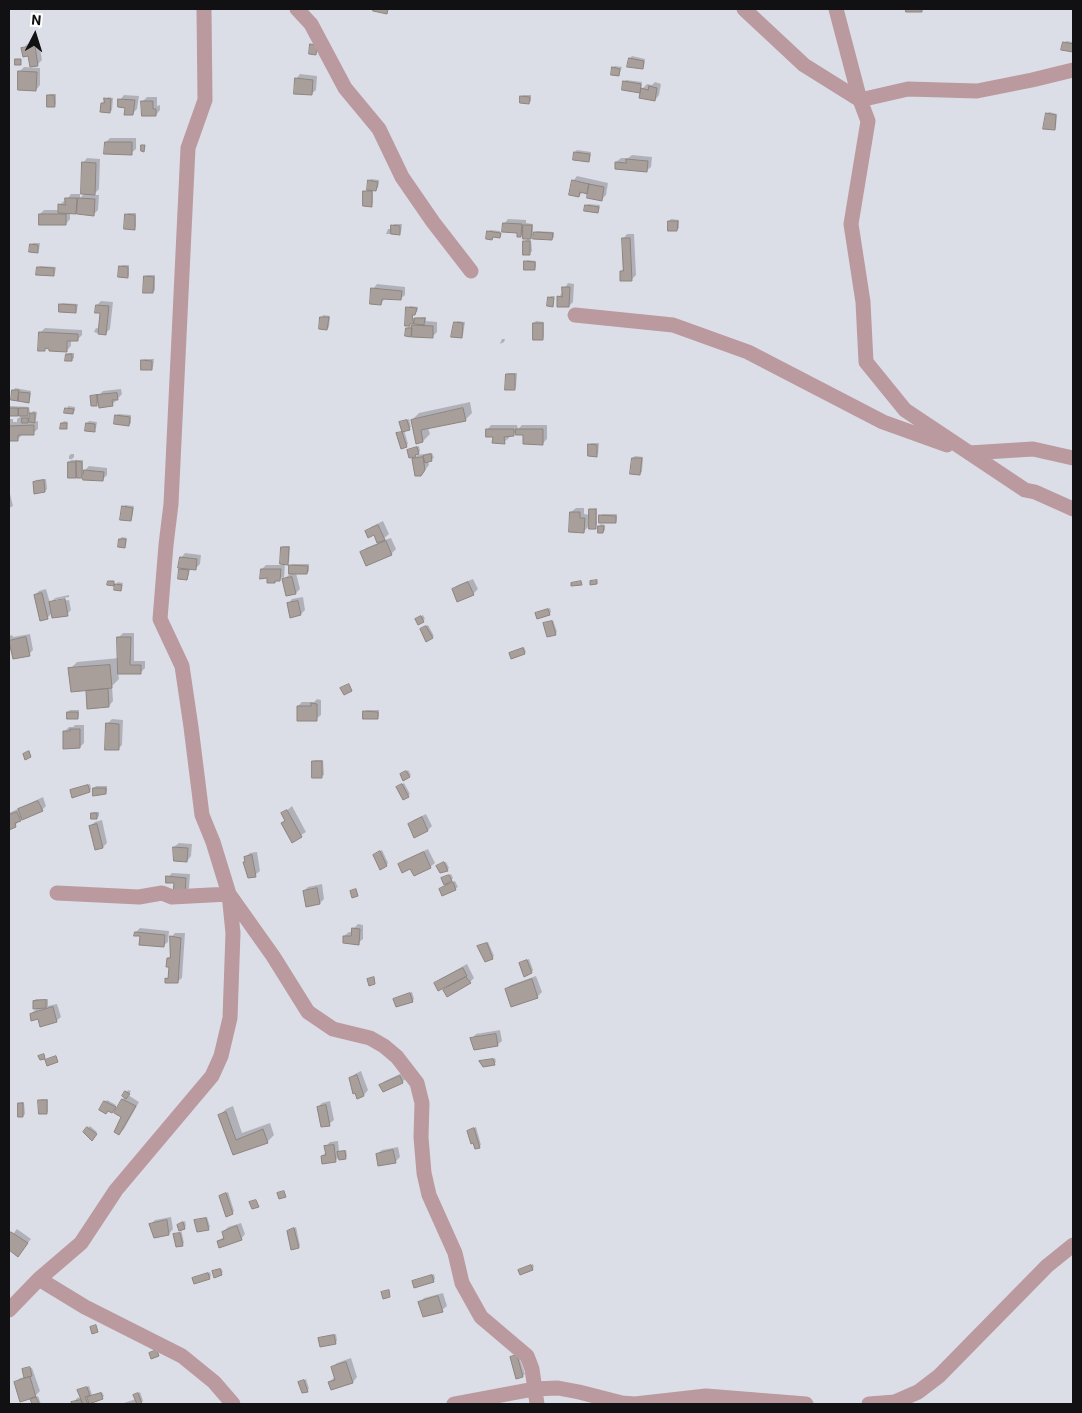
<!DOCTYPE html>
<style>
body{margin:0}
#map{position:relative;width:1082px;height:1413px;overflow:hidden;background:#dcdee7;font-family:Roboto,sans-serif}
canvas{display:block}
.frame{position:absolute;inset:0;border:10px solid #111114;pointer-events:none}
.north{position:absolute;left:10px;top:10px;width:50px;height:50px;-webkit-text-stroke:4px #fff;paint-order:stroke;rotate:5deg;font-size:14px;font-weight:700;line-height:20px;text-align:center;color:#111114}
.north::after{content:'';display:block;margin:auto;width:18px;height:22px;background:#111114;clip-path:polygon(50% 0,100% 100%,50% 72%,0 100%)}
</style>
<div id="map">
<canvas width="1082" height="1413"></canvas>
<div class="frame"></div>
<div class="north">N</div>
</div>
<script>
const ctx = document.querySelector('canvas').getContext('2d');
ctx.lineJoin = 'round';
function paint(path, color) {
  ctx.fillStyle = color;
  ctx.fill(path, 'evenodd');
}
function trace(path, color, width, dash) {
  ctx.strokeStyle = color;
  ctx.lineWidth = width;
  ctx.lineCap = dash ? 'butt' : 'round';
  ctx.setLineDash(dash || []);
  ctx.stroke(path);
}
paint(new Path2D(`
 M 1066,41 L 1073,42 L 1073,50 L 1063,49 Z
 M 39,43 L 42,60 L 37,65 L 23,49 L 27,44 Z
 M 632,56 L 645,59 L 644,66 L 642,68 L 630,58 Z
 M 615,66 L 622,67 L 619,75 L 613,67 Z
 M 24,67 L 40,68 L 40,85 L 36,90 L 19,72 Z
 M 300,74 L 317,76 L 316,90 L 311,94 L 296,79 Z
 M 626,80 L 642,82 L 641,90 L 639,91 L 624,82 Z
 M 655,82 L 661,84 L 659,95 L 655,100 L 642,89 L 647,84 L 652,85 Z
 M 50,94 L 56,94 L 56,104 L 54,106 L 48,96 Z
 M 124,95 L 139,96 L 137,109 L 133,113 L 120,100 Z
 M 523,95 L 531,95 L 531,101 L 529,103 L 521,97 Z
 M 108,97 L 113,98 L 112,110 L 110,112 L 102,104 Z
 M 147,97 L 157,97 L 157,106 L 160,105 L 160,110 L 156,115 L 143,101 Z
 M 1049,112 L 1057,114 L 1056,127 L 1054,129 L 1047,114 Z
 M 110,138 L 136,138 L 136,149 L 131,153 L 106,142 Z
 M 577,150 L 591,152 L 590,159 L 588,161 L 575,152 Z
 M 632,155 L 652,157 L 651,167 L 646,171 L 616,162 L 621,158 L 628,158 Z
 M 87,158 L 100,159 L 99,189 L 93,195 L 99,195 L 98,210 L 94,214 L 79,209 L 76,213 L 70,213 L 70,219 L 66,224 L 40,214 L 44,210 L 59,210 L 59,205 L 64,201 L 66,201 L 71,194 L 80,194 L 80,198 L 85,193 L 83,163 Z
 M 577,176 L 608,183 L 606,195 L 602,199 L 583,192 L 579,196 L 573,181 Z
 M 371,179 L 379,180 L 378,188 L 373,189 L 373,203 L 371,205 L 364,192 L 368,190 L 369,181 Z
 M 588,204 L 600,205 L 599,210 L 597,212 L 586,206 Z
 M 128,213 L 136,213 L 136,227 L 134,228 L 126,215 Z
 M 508,219 L 526,220 L 526,223 L 533,224 L 533,235 L 537,231 L 554,232 L 554,237 L 552,239 L 535,234 L 529,240 L 531,240 L 532,251 L 530,253 L 524,242 L 528,238 L 524,232 L 521,236 L 519,231 L 504,224 Z
 M 671,219 L 679,220 L 679,228 L 677,230 L 669,221 Z
 M 394,224 L 402,224 L 401,232 L 399,234 L 386,234 L 388,229 L 392,229 Z
 M 490,230 L 500,231 L 499,236 L 494,236 L 492,238 L 488,232 Z
 M 627,234 L 634,234 L 636,275 L 631,280 L 621,272 L 624,268 L 623,239 Z
 M 33,243 L 40,243 L 39,250 L 37,251 L 31,245 Z
 M 527,260 L 536,261 L 536,267 L 534,269 L 526,262 Z
 M 122,265 L 129,265 L 129,275 L 127,277 L 120,267 Z
 M 40,266 L 56,267 L 55,273 L 53,275 L 38,268 Z
 M 147,275 L 155,275 L 155,290 L 153,292 L 145,277 Z
 M 568,283 L 574,284 L 573,302 L 569,306 L 559,297 Z
 M 377,284 L 405,287 L 405,295 L 400,299 L 385,298 L 381,304 L 373,289 Z
 M 551,296 L 555,296 L 552,305 L 549,298 Z
 M 101,301 L 113,302 L 110,329 L 106,333 L 100,330 L 97,333 L 94,332 L 96,328 L 100,329 L 101,312 L 97,305 Z
 M 62,303 L 78,304 L 77,310 L 76,312 L 61,305 Z
 M 410,306 L 418,307 L 417,312 L 413,314 L 413,318 L 426,317 L 426,321 L 437,322 L 437,332 L 432,337 L 414,333 L 411,335 L 407,328 L 409,326 L 414,327 L 416,323 L 411,323 L 409,325 L 408,308 Z
 M 323,315 L 330,316 L 329,327 L 327,329 L 322,317 Z
 M 457,321 L 465,322 L 463,335 L 462,337 L 456,323 Z
 M 536,321 L 544,322 L 544,337 L 542,339 L 534,323 Z
 M 45,328 L 82,330 L 82,335 L 77,340 L 71,340 L 71,346 L 66,351 L 50,347 L 46,347 L 44,349 L 40,333 Z
 M 502,339 L 505,339 L 504,342 L 500,344 Z
 M 69,353 L 74,353 L 74,358 L 72,360 L 67,355 Z
 M 144,359 L 154,359 L 153,367 L 151,369 L 142,360 Z
 M 509,373 L 517,373 L 516,387 L 514,389 L 507,374 Z
 M 15,388 L 31,391 L 30,399 L 28,401 L 13,399 L 14,390 Z
 M 121,389 L 122,394 L 112,405 L 99,402 L 97,404 L 92,396 L 98,394 L 98,396 L 103,391 Z
 M 470,402 L 472,413 L 465,420 L 428,428 L 430,434 L 423,441 L 417,442 L 412,420 L 419,413 Z
 M 9,406 L 29,407 L 30,413 L 26,416 L 31,416 L 33,411 L 37,412 L 36,419 L 34,422 L 38,421 L 38,429 L 33,433 L 22,435 L 18,439 L 9,439 L 9,419 L 13,419 L 13,422 L 17,422 L 17,419 L 20,417 L 20,412 L 17,415 L 9,415 Z
 M 68,406 L 75,407 L 75,410 L 73,412 L 66,412 Z
 M 118,414 L 131,415 L 131,423 L 129,425 L 116,416 Z
 M 409,419 L 411,427 L 404,430 L 408,444 L 406,446 L 397,434 L 403,431 L 401,422 Z
 M 64,421 L 68,422 L 66,428 L 62,423 Z
 M 89,421 L 97,422 L 96,428 L 94,430 L 87,423 Z
 M 491,425 L 517,425 L 518,429 L 522,425 L 547,425 L 547,439 L 542,444 L 517,431 L 513,435 L 509,435 L 509,438 L 504,442 L 487,430 Z
 M 591,443 L 599,443 L 598,454 L 596,456 L 590,445 Z
 M 419,446 L 420,451 L 416,455 L 432,453 L 434,458 L 428,460 L 429,465 L 421,475 L 414,459 L 418,455 L 410,457 L 408,450 Z
 M 71,454 L 74,454 L 74,457 L 71,460 L 83,460 L 83,472 L 89,466 L 107,468 L 107,475 L 102,480 L 85,473 L 82,476 L 69,477 L 69,462 L 72,459 L 69,459 L 69,456 Z
 M 635,456 L 643,457 L 642,472 L 640,473 L 633,458 Z
 M 46,479 L 47,489 L 45,491 L 34,482 L 36,480 Z
 M 9,494 L 10,494 L 13,506 L 9,508 Z
 M 125,505 L 134,506 L 132,518 L 131,520 L 123,507 Z
 M 576,508 L 584,508 L 584,514 L 590,515 L 590,510 L 597,508 L 597,525 L 595,527 L 590,519 L 588,519 L 588,527 L 583,532 L 571,512 Z
 M 602,514 L 617,514 L 617,520 L 615,522 L 600,516 Z
 M 383,521 L 389,534 L 381,541 L 391,538 L 396,549 L 391,554 L 362,553 L 366,548 L 378,543 L 374,534 L 367,531 L 371,527 Z
 M 601,524 L 605,525 L 605,530 L 603,532 L 599,526 Z
 M 122,537 L 127,538 L 126,545 L 124,546 L 120,539 Z
 M 284,546 L 290,546 L 289,562 L 285,563 L 284,579 L 290,574 L 290,566 L 292,564 L 309,564 L 309,571 L 307,573 L 296,573 L 300,589 L 296,593 L 287,595 L 283,577 L 275,582 L 262,569 L 266,565 L 282,565 L 282,547 Z
 M 185,553 L 201,555 L 200,564 L 195,569 L 190,568 L 188,577 L 187,579 L 179,578 L 181,569 L 182,567 L 181,558 Z
 M 473,579 L 478,589 L 473,594 L 453,590 L 458,585 Z
 M 118,582 L 123,583 L 121,590 L 116,584 Z
 M 46,589 L 50,603 L 55,598 L 69,595 L 69,597 L 54,600 L 54,602 L 69,600 L 71,610 L 67,614 L 53,612 L 48,617 L 41,619 L 35,595 L 39,591 Z
 M 303,597 L 305,610 L 301,614 L 291,616 L 288,604 L 292,599 Z
 M 550,608 L 551,612 L 549,614 L 536,613 Z
 M 423,615 L 425,619 L 419,623 L 417,619 Z
 M 553,620 L 557,632 L 555,634 L 545,624 Z
 M 428,625 L 434,636 L 432,637 L 423,628 Z
 M 123,633 L 134,633 L 134,661 L 145,661 L 145,668 L 141,672 L 118,672 L 119,679 L 112,686 L 113,701 L 109,706 L 87,691 L 90,688 L 70,669 L 77,662 L 119,658 L 119,637 Z
 M 30,634 L 33,650 L 29,654 L 12,649 L 9,652 L 9,636 L 12,635 L 13,637 Z
 M 524,647 L 526,652 L 524,653 L 510,653 Z
 M 317,699 L 321,700 L 321,715 L 316,719 L 298,706 L 302,702 L 314,702 Z
 M 70,710 L 79,710 L 79,716 L 77,718 L 68,712 Z
 M 366,710 L 379,710 L 379,716 L 377,718 L 365,712 Z
 M 112,719 L 123,720 L 122,745 L 118,749 L 107,724 Z
 M 75,725 L 84,725 L 84,743 L 80,747 L 64,732 L 69,727 L 73,727 Z
 M 315,760 L 323,760 L 324,775 L 322,776 L 313,762 Z
 M 408,770 L 411,775 L 409,776 L 401,774 Z
 M 404,783 L 410,794 L 408,796 L 399,786 Z
 M 90,784 L 91,789 L 90,791 L 71,790 Z
 M 96,786 L 107,786 L 107,791 L 105,793 L 94,788 Z
 M 43,797 L 46,806 L 42,810 L 21,818 L 15,826 L 9,828 L 9,813 Z
 M 292,806 L 306,832 L 292,841 L 282,823 L 286,820 L 283,814 Z
 M 94,812 L 99,812 L 99,816 L 97,818 L 92,813 Z
 M 426,814 L 432,826 L 428,830 L 415,836 L 409,824 L 414,820 Z
 M 102,820 L 107,843 L 103,847 L 90,826 L 95,822 Z
 M 179,843 L 192,844 L 191,856 L 187,861 L 174,847 Z
 M 428,849 L 435,863 L 430,867 L 411,867 L 400,865 L 404,860 Z
 M 382,850 L 388,863 L 386,865 L 374,855 Z
 M 257,852 L 260,871 L 255,875 L 244,862 L 246,861 L 245,857 L 250,853 Z
 M 446,862 L 449,868 L 447,870 L 440,864 Z
 M 172,873 L 190,874 L 189,888 L 184,893 L 175,882 L 168,877 Z
 M 451,874 L 453,878 L 448,884 L 455,881 L 458,887 L 443,895 L 440,889 L 446,885 L 443,878 Z
 M 322,884 L 324,899 L 320,903 L 304,891 L 308,887 Z
 M 358,924 L 363,925 L 363,939 L 358,943 L 344,936 L 349,932 L 353,932 L 353,929 Z
 M 140,928 L 169,931 L 168,942 L 163,946 L 136,932 Z
 M 175,933 L 185,933 L 182,978 L 177,982 L 166,979 L 170,975 L 168,958 L 171,956 L 171,937 Z
 M 488,942 L 494,956 L 492,958 L 478,946 Z
 M 529,959 L 533,970 L 532,972 L 522,962 Z
 M 467,964 L 474,978 L 470,982 L 445,990 L 452,983 L 436,983 L 440,979 Z
 M 536,976 L 542,992 L 537,997 L 506,989 L 511,985 Z
 M 412,992 L 414,999 L 412,1001 L 394,999 Z
 M 36,999 L 48,999 L 48,1006 L 57,1004 L 61,1017 L 56,1021 L 31,1014 L 38,1007 L 34,1001 Z
 M 500,1030 L 502,1041 L 497,1045 L 472,1038 L 476,1034 Z
 M 495,1058 L 496,1062 L 494,1064 L 481,1061 Z
 M 361,1071 L 368,1090 L 364,1095 L 358,1097 L 351,1078 L 355,1074 Z
 M 404,1072 L 407,1078 L 402,1082 L 381,1085 L 385,1081 Z
 M 128,1090 L 131,1091 L 128,1095 L 139,1102 L 124,1129 L 119,1134 L 123,1116 L 116,1112 Z
 M 41,1099 L 48,1099 L 48,1111 L 47,1113 L 40,1101 Z
 M 107,1100 L 116,1105 L 114,1110 L 108,1110 L 105,1102 Z
 M 330,1101 L 334,1120 L 329,1124 L 318,1107 L 322,1103 Z
 M 21,1102 L 24,1102 L 25,1114 L 23,1116 L 19,1104 Z
 M 233,1106 L 242,1133 L 270,1123 L 274,1135 L 267,1142 L 233,1154 L 220,1115 L 226,1109 Z
 M 90,1126 L 97,1132 L 91,1139 L 85,1132 Z
 M 476,1127 L 481,1145 L 476,1148 L 468,1131 Z
 M 338,1141 L 339,1151 L 346,1150 L 347,1156 L 345,1158 L 339,1157 L 335,1161 L 322,1156 L 326,1152 L 326,1146 L 330,1142 Z
 M 398,1147 L 400,1157 L 396,1161 L 377,1154 L 382,1150 Z
 M 228,1192 L 234,1211 L 232,1213 L 220,1196 Z
 M 171,1217 L 173,1229 L 169,1234 L 151,1224 L 155,1220 Z
 M 207,1217 L 210,1227 L 208,1228 L 196,1221 Z
 M 185,1221 L 186,1226 L 181,1229 L 184,1243 L 182,1245 L 174,1235 L 181,1232 L 178,1225 Z
 M 241,1223 L 245,1234 L 241,1239 L 218,1241 L 225,1236 L 223,1232 L 228,1227 Z
 M 296,1227 L 300,1246 L 298,1247 L 290,1230 Z
 M 17,1229 L 31,1239 L 18,1255 L 9,1249 L 9,1239 Z
 M 533,1264 L 534,1267 L 532,1269 L 519,1270 Z
 M 221,1268 L 223,1272 L 221,1274 L 213,1271 Z
 M 210,1272 L 211,1276 L 209,1278 L 193,1279 Z
 M 434,1274 L 435,1279 L 433,1281 L 413,1282 Z
 M 443,1293 L 447,1306 L 442,1310 L 420,1302 L 424,1298 Z
 M 336,1334 L 337,1341 L 335,1343 L 319,1339 L 321,1337 Z
 M 518,1354 L 525,1374 L 523,1376 L 511,1358 Z
 M 351,1358 L 357,1377 L 353,1382 L 331,1389 L 329,1382 L 335,1377 L 332,1367 L 337,1363 Z
 M 32,1368 L 40,1391 L 35,1396 L 15,1383 L 20,1378 L 25,1377 L 24,1370 Z
 M 306,1379 L 309,1389 L 307,1390 L 300,1382 Z
 M 89,1386 L 92,1395 L 102,1392 L 104,1396 L 102,1398 L 89,1400 L 87,1404 L 73,1404 L 73,1403 L 77,1398 L 81,1397 L 79,1391 Z
 M 140,1392 L 143,1401 L 141,1403 L 121,1404 L 136,1399 L 135,1395 Z
 M 38,1396 L 41,1404 L 33,1404 L 32,1400 Z`), '#0003');
const building = new Path2D(`
 M 373,9 L 388,9 L 387,14 L 373,11 Z
 M 906,9 L 922,9 L 922,12 L 906,12 Z
 M 1063,42 L 1073,44 L 1073,52 L 1061,50 Z
 M 310,44 L 317,45 L 316,55 L 309,54 Z
 M 35,46 L 38,66 L 30,67 L 28,56 L 23,57 L 21,48 Z
 M 629,58 L 644,61 L 643,69 L 627,67 Z
 M 15,59 L 21,59 L 21,65 L 15,65 Z
 M 612,67 L 620,69 L 619,76 L 611,75 Z
 M 18,71 L 37,72 L 36,91 L 18,90 Z
 M 295,78 L 313,80 L 312,95 L 294,94 Z
 M 623,81 L 641,84 L 640,93 L 622,90 Z
 M 649,86 L 657,88 L 655,101 L 639,98 L 641,88 L 648,90 Z
 M 47,95 L 54,95 L 55,107 L 47,107 Z
 M 520,96 L 530,97 L 529,104 L 520,103 Z
 M 104,98 L 111,99 L 110,113 L 100,112 L 101,103 L 104,103 Z
 M 118,99 L 135,100 L 133,115 L 124,115 L 125,108 L 118,107 Z
 M 141,101 L 153,101 L 153,109 L 156,109 L 156,116 L 142,116 Z
 M 1046,113 L 1056,115 L 1055,130 L 1043,129 Z
 M 105,142 L 132,142 L 132,155 L 104,154 Z
 M 141,145 L 145,145 L 144,152 L 141,151 Z
 M 574,152 L 590,154 L 589,162 L 573,160 Z
 M 626,159 L 648,161 L 647,172 L 615,169 L 615,162 L 626,163 Z
 M 82,162 L 96,163 L 95,195 L 81,194 Z
 M 368,180 L 378,182 L 376,191 L 367,190 Z
 M 572,180 L 589,184 L 587,194 L 580,192 L 579,197 L 569,195 Z
 M 589,184 L 604,187 L 602,201 L 587,198 Z
 M 363,191 L 372,191 L 372,207 L 363,206 Z
 M 65,198 L 77,198 L 76,214 L 58,213 L 58,204 L 65,205 Z
 M 78,198 L 95,199 L 94,216 L 77,214 Z
 M 585,205 L 599,207 L 598,213 L 584,211 Z
 M 39,214 L 66,214 L 66,225 L 39,225 Z
 M 125,214 L 135,215 L 135,230 L 124,229 Z
 M 668,221 L 678,221 L 677,231 L 668,231 Z
 M 503,223 L 522,224 L 521,237 L 517,237 L 517,233 L 502,232 Z
 M 391,225 L 400,226 L 400,235 L 391,234 Z
 M 523,225 L 532,225 L 531,239 L 523,239 Z
 M 487,231 L 501,233 L 500,238 L 493,237 L 492,240 L 486,239 Z
 M 534,232 L 553,233 L 552,240 L 533,239 Z
 M 622,238 L 630,238 L 632,281 L 620,281 L 620,271 L 623,271 Z
 M 523,241 L 530,241 L 530,255 L 523,255 Z
 M 30,244 L 38,245 L 38,253 L 29,252 Z
 M 524,261 L 535,262 L 535,270 L 524,270 Z
 M 119,266 L 128,267 L 128,278 L 118,277 Z
 M 37,267 L 54,268 L 54,276 L 36,275 Z
 M 144,276 L 154,277 L 153,293 L 143,293 Z
 M 562,287 L 570,287 L 569,307 L 557,307 L 557,296 L 562,297 Z
 M 371,288 L 402,291 L 401,300 L 382,299 L 381,305 L 370,304 Z
 M 548,297 L 554,298 L 553,307 L 547,306 Z
 M 59,304 L 76,305 L 76,313 L 59,312 Z
 M 96,305 L 109,306 L 106,335 L 98,334 L 100,313 L 95,313 Z
 M 406,307 L 417,308 L 415,315 L 412,315 L 414,324 L 410,324 L 410,326 L 405,326 Z
 M 320,317 L 329,317 L 327,330 L 319,329 Z
 M 415,318 L 425,318 L 424,325 L 414,324 Z
 M 454,322 L 463,323 L 462,338 L 451,337 Z
 M 533,323 L 543,323 L 543,340 L 533,340 Z
 M 412,325 L 433,326 L 433,338 L 412,337 Z
 M 406,328 L 412,328 L 411,337 L 405,336 Z
 M 39,332 L 78,334 L 78,341 L 67,341 L 67,352 L 49,351 L 49,349 L 45,348 L 45,351 L 38,351 Z
 M 66,354 L 72,354 L 72,361 L 65,361 Z
 M 141,360 L 152,361 L 152,370 L 141,370 Z
 M 506,374 L 515,374 L 515,390 L 505,390 Z
 M 12,390 L 19,390 L 18,401 L 11,400 Z
 M 19,392 L 30,393 L 29,403 L 18,401 Z
 M 117,393 L 118,400 L 112,400 L 113,406 L 99,408 L 97,395 Z
 M 97,395 L 97,406 L 91,406 L 90,396 Z
 M 9,408 L 18,408 L 18,416 L 9,416 Z
 M 19,408 L 28,408 L 28,416 L 19,416 Z
 M 65,408 L 74,409 L 73,414 L 64,413 Z
 M 463,408 L 466,421 L 421,430 L 423,442 L 416,444 L 411,420 Z
 M 30,413 L 35,413 L 35,423 L 29,422 Z
 M 115,415 L 130,417 L 129,426 L 114,424 Z
 M 22,418 L 28,418 L 28,423 L 22,423 Z
 M 407,420 L 410,430 L 402,432 L 399,422 Z
 M 9,423 L 9,426 L 34,425 L 34,435 L 18,435 L 18,441 L 9,441 Z
 M 61,423 L 67,423 L 67,429 L 60,429 Z
 M 86,423 L 95,424 L 95,432 L 85,431 Z
 M 486,429 L 514,429 L 514,436 L 504,437 L 505,444 L 492,443 L 493,437 L 486,437 Z
 M 516,429 L 543,429 L 543,445 L 523,444 L 523,435 L 516,435 Z
 M 402,432 L 407,447 L 401,449 L 396,433 Z
 M 588,444 L 597,445 L 597,457 L 588,456 Z
 M 417,447 L 419,454 L 415,455 L 416,457 L 409,458 L 407,450 Z
 M 431,454 L 432,461 L 425,463 L 423,456 Z
 M 423,457 L 425,470 L 421,476 L 415,476 L 412,459 Z
 M 632,458 L 642,458 L 640,475 L 630,474 Z
 M 76,461 L 82,462 L 82,478 L 77,478 Z
 M 68,462 L 76,462 L 76,478 L 68,478 Z
 M 84,470 L 104,472 L 103,481 L 83,480 Z
 M 44,480 L 45,492 L 34,494 L 33,482 Z
 M 122,506 L 133,508 L 131,521 L 120,520 Z
 M 589,509 L 596,509 L 596,529 L 589,529 Z
 M 570,512 L 580,512 L 580,518 L 585,518 L 584,533 L 569,532 Z
 M 599,515 L 616,516 L 616,523 L 599,523 Z
 M 378,525 L 385,540 L 377,543 L 374,535 L 368,538 L 365,531 Z
 M 598,526 L 604,526 L 603,533 L 598,533 Z
 M 119,539 L 126,539 L 125,548 L 118,547 Z
 M 386,541 L 392,555 L 366,566 L 360,552 Z
 M 281,547 L 289,547 L 288,565 L 280,564 Z
 M 180,557 L 197,559 L 196,570 L 178,568 Z
 M 289,565 L 308,566 L 307,574 L 289,574 Z
 M 179,569 L 189,570 L 187,580 L 178,579 Z
 M 261,569 L 281,569 L 280,581 L 275,581 L 275,583 L 267,583 L 267,578 L 260,579 Z
 M 292,577 L 296,594 L 286,596 L 282,579 Z
 M 597,580 L 597,584 L 590,585 L 590,581 Z
 M 108,581 L 114,581 L 114,586 L 107,585 Z
 M 581,581 L 582,585 L 571,586 L 571,583 Z
 M 468,582 L 474,595 L 457,602 L 452,589 Z
 M 115,584 L 122,585 L 121,591 L 114,590 Z
 M 42,593 L 48,619 L 40,621 L 34,595 Z
 M 65,599 L 68,616 L 52,618 L 49,602 Z
 M 298,601 L 301,615 L 290,618 L 287,603 Z
 M 548,609 L 550,615 L 537,619 L 535,613 Z
 M 421,616 L 424,622 L 418,625 L 415,619 Z
 M 552,621 L 556,635 L 547,637 L 543,623 Z
 M 426,626 L 433,638 L 426,642 L 420,629 Z
 M 26,637 L 30,656 L 13,659 L 9,641 Z
 M 117,637 L 131,637 L 130,665 L 141,665 L 141,674 L 118,674 Z
 M 523,648 L 525,654 L 511,659 L 509,653 Z
 M 110,665 L 112,688 L 71,692 L 68,668 Z
 M 349,684 L 352,691 L 344,695 L 340,688 Z
 M 108,689 L 109,707 L 87,709 L 86,691 Z
 M 311,703 L 317,704 L 317,721 L 297,721 L 297,706 L 311,706 Z
 M 363,711 L 378,712 L 378,719 L 363,719 Z
 M 67,712 L 78,712 L 78,719 L 67,719 Z
 M 106,723 L 119,724 L 119,750 L 105,750 Z
 M 70,729 L 80,729 L 80,748 L 63,749 L 63,731 L 70,731 Z
 M 29,751 L 31,757 L 25,760 L 23,754 Z
 M 312,761 L 322,761 L 322,778 L 312,778 Z
 M 406,771 L 410,777 L 403,781 L 400,774 Z
 M 402,784 L 409,797 L 403,800 L 396,787 Z
 M 88,785 L 90,792 L 72,798 L 70,790 Z
 M 93,788 L 106,788 L 106,794 L 93,796 Z
 M 38,801 L 43,811 L 22,820 L 18,809 Z
 M 287,810 L 302,837 L 292,843 L 281,823 L 285,821 L 281,813 Z
 M 17,812 L 21,821 L 15,823 L 16,827 L 9,830 L 9,815 Z
 M 91,813 L 97,813 L 97,819 L 91,819 Z
 M 422,817 L 428,831 L 414,838 L 408,824 Z
 M 97,824 L 103,848 L 95,850 L 89,826 Z
 M 173,847 L 188,848 L 187,862 L 174,861 Z
 M 380,851 L 387,866 L 380,870 L 373,855 Z
 M 424,852 L 431,868 L 414,876 L 410,869 L 402,873 L 398,864 Z
 M 252,855 L 256,877 L 248,878 L 243,862 L 245,862 L 244,857 Z
 M 444,862 L 448,871 L 440,873 L 436,866 Z
 M 449,875 L 452,881 L 444,885 L 441,878 Z
 M 166,876 L 186,878 L 185,894 L 173,893 L 174,883 L 166,883 Z
 M 453,882 L 456,890 L 442,896 L 439,889 Z
 M 317,888 L 320,904 L 306,907 L 303,891 Z
 M 356,889 L 358,896 L 352,898 L 350,891 Z
 M 352,928 L 360,929 L 359,945 L 343,943 L 343,936 L 351,936 Z
 M 135,932 L 165,935 L 164,947 L 139,945 L 140,936 L 134,936 Z
 M 170,936 L 181,938 L 178,983 L 165,983 L 165,978 L 168,979 L 169,967 L 166,967 L 167,958 L 170,958 Z
 M 487,943 L 493,959 L 485,962 L 477,946 Z
 M 527,960 L 532,973 L 524,977 L 519,963 Z
 M 463,968 L 467,976 L 438,991 L 434,983 Z
 M 374,977 L 375,984 L 369,986 L 367,979 Z
 M 466,977 L 471,983 L 447,997 L 443,990 Z
 M 532,979 L 538,998 L 511,1007 L 505,989 Z
 M 410,993 L 413,1002 L 396,1007 L 393,999 Z
 M 46,1000 L 46,1008 L 33,1009 L 33,1001 Z
 M 53,1007 L 57,1022 L 40,1027 L 38,1019 L 31,1021 L 30,1014 Z
 M 496,1034 L 498,1046 L 474,1050 L 470,1038 Z
 M 44,1054 L 45,1059 L 40,1060 L 38,1056 Z
 M 56,1056 L 58,1062 L 47,1066 L 45,1060 Z
 M 493,1059 L 495,1065 L 483,1067 L 479,1061 Z
 M 357,1075 L 364,1096 L 357,1099 L 355,1093 L 353,1094 L 349,1078 Z
 M 400,1076 L 403,1083 L 383,1092 L 379,1085 Z
 M 125,1091 L 130,1094 L 126,1099 L 122,1096 Z
 M 122,1099 L 136,1106 L 119,1135 L 114,1132 L 121,1117 L 114,1113 Z
 M 38,1100 L 47,1100 L 47,1114 L 39,1114 Z
 M 104,1101 L 116,1107 L 112,1113 L 108,1111 L 106,1114 L 99,1110 Z
 M 18,1103 L 23,1103 L 23,1117 L 18,1117 Z
 M 326,1105 L 330,1126 L 321,1127 L 317,1107 Z
 M 226,1112 L 236,1140 L 263,1129 L 268,1143 L 233,1155 L 218,1115 Z
 M 87,1127 L 97,1134 L 92,1141 L 83,1132 Z
 M 474,1128 L 480,1148 L 475,1149 L 473,1143 L 471,1144 L 467,1131 Z
 M 334,1145 L 336,1162 L 322,1164 L 321,1156 L 326,1155 L 324,1146 Z
 M 393,1150 L 396,1163 L 378,1166 L 376,1154 Z
 M 345,1151 L 346,1159 L 339,1160 L 337,1152 Z
 M 284,1191 L 286,1197 L 279,1199 L 277,1193 Z
 M 226,1193 L 233,1214 L 226,1217 L 219,1196 Z
 M 256,1200 L 259,1207 L 252,1209 L 249,1202 Z
 M 206,1218 L 209,1230 L 197,1232 L 194,1220 Z
 M 167,1220 L 169,1235 L 154,1238 L 149,1224 Z
 M 183,1222 L 185,1229 L 179,1231 L 177,1225 Z
 M 237,1226 L 242,1240 L 219,1248 L 217,1241 L 224,1239 L 222,1232 Z
 M 294,1228 L 299,1248 L 291,1250 L 287,1231 Z
 M 11,1232 L 28,1243 L 18,1257 L 9,1250 L 9,1236 Z
 M 180,1233 L 183,1246 L 176,1247 L 173,1234 Z
 M 531,1265 L 533,1270 L 520,1275 L 518,1270 Z
 M 220,1269 L 222,1275 L 214,1278 L 212,1271 Z
 M 208,1273 L 210,1279 L 194,1284 L 192,1278 Z
 M 432,1275 L 434,1282 L 414,1288 L 412,1281 Z
 M 389,1290 L 390,1297 L 383,1299 L 381,1292 Z
 M 438,1296 L 443,1312 L 423,1317 L 418,1302 Z
 M 96,1325 L 98,1332 L 92,1334 L 90,1327 Z
 M 334,1335 L 336,1344 L 320,1347 L 318,1338 Z
 M 157,1350 L 159,1356 L 151,1359 L 149,1353 Z
 M 517,1355 L 523,1377 L 516,1379 L 510,1357 Z
 M 346,1362 L 353,1383 L 331,1390 L 328,1382 L 335,1380 L 331,1367 Z
 M 30,1367 L 32,1376 L 24,1378 L 22,1369 Z
 M 30,1377 L 36,1397 L 20,1402 L 14,1382 Z
 M 304,1380 L 308,1392 L 302,1393 L 298,1382 Z
 M 87,1387 L 90,1396 L 85,1397 L 88,1404 L 83,1404 L 77,1390 Z
 M 101,1393 L 103,1399 L 89,1404 L 87,1397 Z
 M 138,1393 L 142,1404 L 137,1404 L 133,1395 Z
 M 36,1397 L 39,1404 L 32,1404 L 30,1399 Z
 M 81,1400 L 82,1404 L 72,1404 L 71,1402 Z`);
paint(building, '#a89f9b');
trace(building, '#8d8480', 1);
trace(new Path2D(`
 M 297,9 L 311,24 L 345,88 L 379,129 L 402,177 L 433,222 L 471,271
 M 744,9 L 804,65 L 860,100 L 868,121 L 851,224 L 863,302 L 866,362 L 905,410 L 1025,490 L 1035,492 L 1073,509
 M 836,9 L 860,100 L 908,89 L 977,91 L 1032,80 L 1073,70
 M 575,315 L 673,325 L 748,352 L 883,422 L 947,445
 M 969,453 L 1033,449 L 1073,458
 M 57,893 L 139,897 L 162,893 L 172,897 L 229,894 L 273,956 L 308,1012 L 333,1029 L 370,1038 L 384,1046 L 397,1057 L 417,1083 L 422,1103 L 421,1137 L 424,1173 L 429,1195 L 455,1253 L 462,1283 L 481,1317 L 527,1356 L 532,1369 L 537,1404
 M 39,1279 L 85,1307 L 182,1356 L 214,1382 L 233,1404
 M 9,1310 L 39,1279 L 81,1243 L 116,1190 L 212,1076 L 221,1056 L 230,1018 L 233,933 L 229,894 L 213,842 L 202,815 L 191,727 L 182,666 L 160,619 L 166,545 L 171,504 L 188,148 L 205,100 L 204,9
 M 454,1404 L 534,1389 L 558,1388 L 579,1392 L 622,1403 L 635,1404 L 706,1396 L 806,1404
 M 869,1404 L 895,1402 L 918,1392 L 939,1376 L 1047,1266 L 1073,1245`), '#ba9a9e', 15);
</script>
